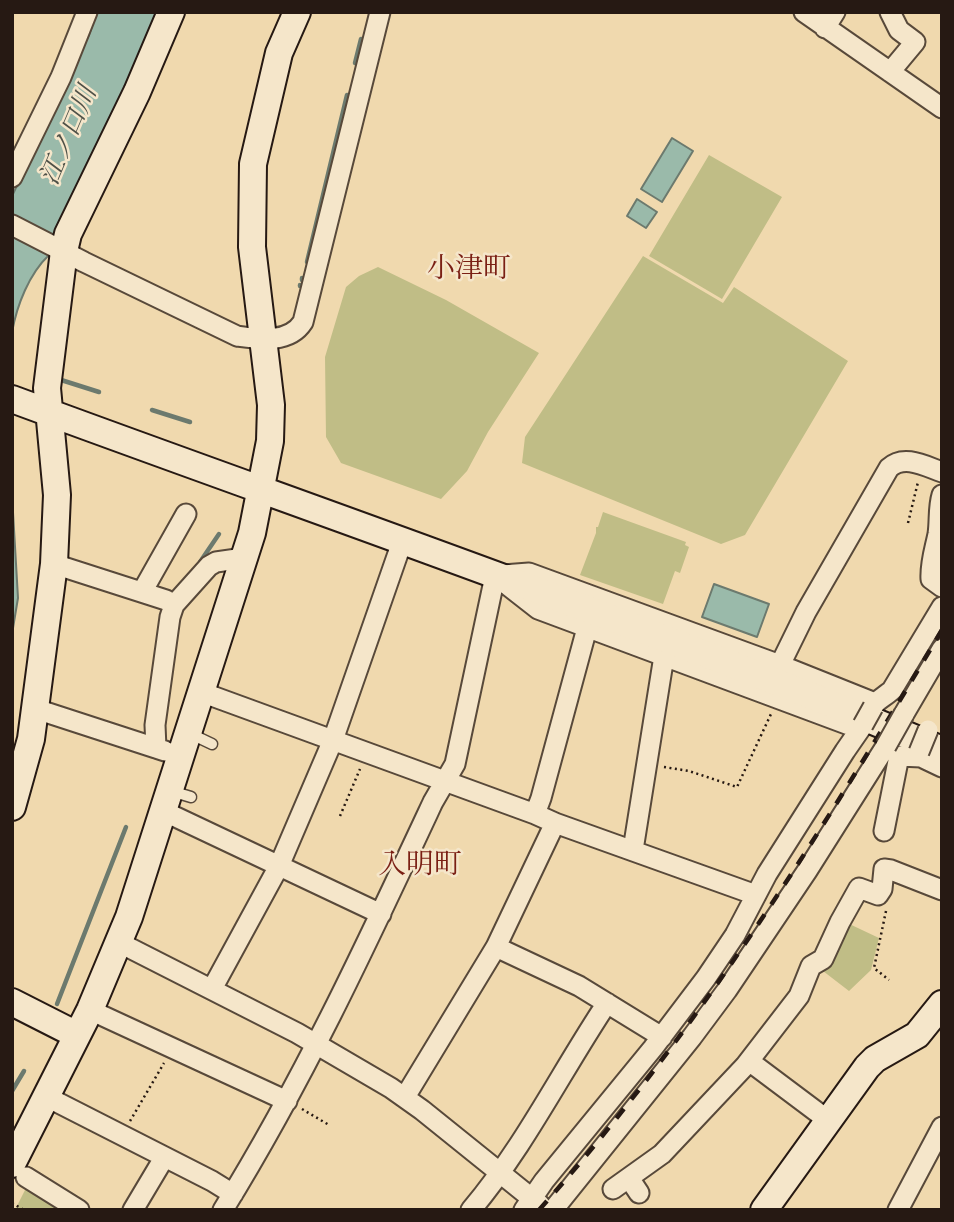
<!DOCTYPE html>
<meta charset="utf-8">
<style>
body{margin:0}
#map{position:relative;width:954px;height:1222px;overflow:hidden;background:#f0d9ae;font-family:"IM FELL Great Primer",serif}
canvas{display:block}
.frame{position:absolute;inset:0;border:14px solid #261913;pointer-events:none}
</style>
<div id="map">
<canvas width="954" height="1222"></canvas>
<div class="frame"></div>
</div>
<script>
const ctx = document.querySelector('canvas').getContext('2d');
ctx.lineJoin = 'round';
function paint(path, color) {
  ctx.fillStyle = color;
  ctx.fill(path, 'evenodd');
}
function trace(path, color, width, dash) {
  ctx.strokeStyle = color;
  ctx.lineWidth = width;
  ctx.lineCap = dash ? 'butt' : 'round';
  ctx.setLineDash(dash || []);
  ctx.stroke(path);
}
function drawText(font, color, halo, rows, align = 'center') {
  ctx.font = font + ' "IM FELL Great Primer","Noto Serif JP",serif';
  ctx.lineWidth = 5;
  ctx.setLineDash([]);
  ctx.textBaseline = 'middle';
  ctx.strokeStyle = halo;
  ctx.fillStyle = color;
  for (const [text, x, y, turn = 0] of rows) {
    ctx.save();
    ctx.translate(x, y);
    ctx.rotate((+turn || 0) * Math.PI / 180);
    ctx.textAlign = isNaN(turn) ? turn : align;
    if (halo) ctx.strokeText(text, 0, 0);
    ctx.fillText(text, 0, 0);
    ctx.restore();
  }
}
paint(new Path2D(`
 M 709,155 L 782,197 L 722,299 L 649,256 Z
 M 643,256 L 723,303 L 734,287 L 848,361 L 745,535 L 721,544 L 522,463 L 525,437 Z
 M 378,267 L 446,300 L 539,353 L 488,432 L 467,471 L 441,499 L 341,463 L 326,437 L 325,357 L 346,287 L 359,276 Z
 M 603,512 L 686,542 L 685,545 L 689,547 L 680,573 L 675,571 L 663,604 L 580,575 L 596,533 L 596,527 L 598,527 Z
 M 843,921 L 879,938 L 871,970 L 849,991 L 823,971 L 829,950 Z
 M 28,1184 L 70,1210 L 15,1210 Z`), '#c0bd86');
const water = new Path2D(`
 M 97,12 L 156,12 L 138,64 L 49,255 C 29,274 17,305 12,332 L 12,196 L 89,35 Z
 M 672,138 L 693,151 L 662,202 L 641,189 Z
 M 637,199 L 657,212 L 646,228 L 627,216 Z
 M 12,495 L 18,598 L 12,634 Z
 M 714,584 L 769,604 L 757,637 L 702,617 Z`);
paint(water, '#9abaaa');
trace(water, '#6c7a6e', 2);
trace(new Path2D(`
 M 355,63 L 361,39
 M 307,262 L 347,95
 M 302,280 L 302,278
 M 300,286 L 300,285
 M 58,379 L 99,392
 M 152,410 L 190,422
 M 200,562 L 219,534
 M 57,1004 L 126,827
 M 12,1091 L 24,1071`), '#6c7a6e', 4.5);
const lane = new Path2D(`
 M 191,734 L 212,744
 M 171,791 L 191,797`);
const street = new Path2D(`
 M 804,12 L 942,108
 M 825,28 L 835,12
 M 890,72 L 915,42 L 899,30 L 890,12
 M 12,177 L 61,77 L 87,12
 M 12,225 L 84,262 L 237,336 C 259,339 289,344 303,322 L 380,12
 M 942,495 C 938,508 940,521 938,534 C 935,549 930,563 931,579 L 942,587
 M 54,564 L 166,600 L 174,605
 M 503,575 L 529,573 L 780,665 L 875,703
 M 506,584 L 538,609 L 860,729
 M 142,592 L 186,514
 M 780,665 L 806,612 L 889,468 C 904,454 925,466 942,472
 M 201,692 L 535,814 L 555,823 L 756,895
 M 873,707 C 876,700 886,696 892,690 L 942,607
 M 36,709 L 165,751
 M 904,714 L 942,649
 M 156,748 L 155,725 L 170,617 L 174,605 L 209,566 L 216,562 L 244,558
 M 919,752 L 921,757 L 942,767
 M 161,810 L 381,914
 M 535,814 L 541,798 L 587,628
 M 884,831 L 899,756 L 921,757
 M 633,850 L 664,656
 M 118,942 L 297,1033 L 391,1088 L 422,1110 L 540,1205
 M 496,947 L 579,986 L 662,1037
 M 212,989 L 279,866 L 333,740 L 402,542
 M 90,1010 L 287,1101
 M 749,1061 L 829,1121
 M 47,1097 L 212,1181 L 233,1194
 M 405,1097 L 496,947 L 555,823
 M 26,1177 L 79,1210
 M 629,1178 L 639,1193
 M 613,1189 L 662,1154 L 745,1066 L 799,996 L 811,966 L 823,959 L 840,922 L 859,888 L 878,895 L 882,889 L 884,869 L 891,870 L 942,890
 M 133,1210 L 164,1158
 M 223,1210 C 304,1079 368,941 433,802 L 455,764 L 495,576
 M 471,1210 C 525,1146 561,1072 607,1003
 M 524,1210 L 544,1181 L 653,1048 L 706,978 L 735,935 L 767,874 L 845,751 L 863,725
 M 553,1210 L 692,1037 L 727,990 L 807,871 L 886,746
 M 898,1210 L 942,1127`);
const secondary = new Path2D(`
 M 12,399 C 323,514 637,620 942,750
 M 12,807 L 31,739 L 54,564 L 57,495 L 47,388 L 64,251 L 68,234 L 137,92 L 171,12
 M 12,1002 L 77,1035
 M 12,1164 L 90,1010 L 129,917 L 252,533 L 270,441 L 271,405 L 252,247 L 253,164 L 279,53 L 297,12
 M 764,1210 L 867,1067 L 875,1059 L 917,1035 L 942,1004`);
trace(lane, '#58493a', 13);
trace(street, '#58493a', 23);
trace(secondary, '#261913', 30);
trace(new Path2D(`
 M 908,523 L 918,482
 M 664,767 L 689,771 L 737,787 L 771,714
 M 340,816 L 360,769
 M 886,911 L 874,968 L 889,980
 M 302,1109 L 329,1125
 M 130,1121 L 164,1063
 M 12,1203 L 24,1210`), '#261913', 2.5, [2, 3.5]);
trace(lane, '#f5e6ca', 10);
trace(street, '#f5e6ca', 19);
trace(secondary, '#f5e6ca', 26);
trace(new Path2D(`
 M 539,1210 C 697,1033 821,833 942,630`), '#261913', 4.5, [12, 12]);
const streetBridge = new Path2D(`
 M 863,725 L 873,707
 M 886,746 L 904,714
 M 919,752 L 928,730`);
trace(streetBridge, '#58493a', 23, []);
trace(streetBridge, '#f5e6ca', 19);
drawText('italic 26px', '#4f5148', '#f5e6ca', [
 ["江ノ口川",70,136,-67]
]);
drawText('28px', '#7a1f14', '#f5e6ca', [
 ["小津町",469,270],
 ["入明町",420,866]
]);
</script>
